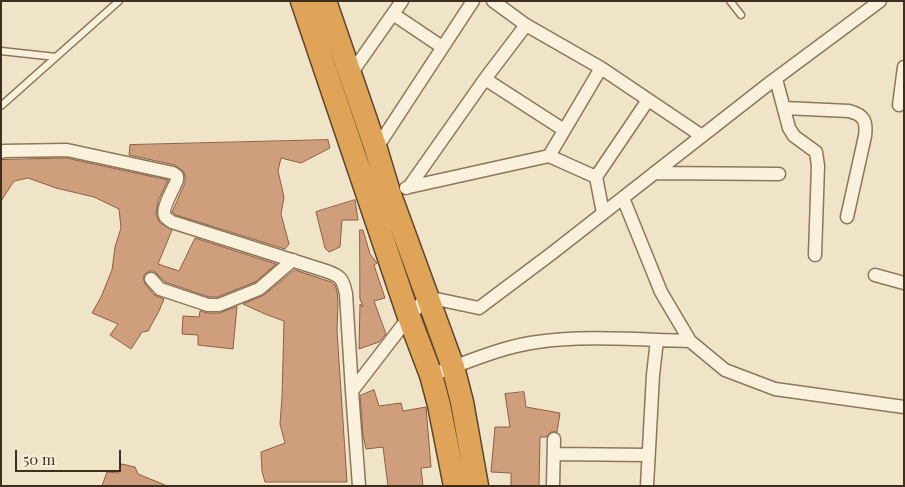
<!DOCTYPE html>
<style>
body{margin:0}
#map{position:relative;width:905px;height:487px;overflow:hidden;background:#f0e4c8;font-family:"Playfair Display",serif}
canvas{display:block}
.frame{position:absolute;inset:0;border:2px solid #3d2e20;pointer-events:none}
.scale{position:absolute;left:15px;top:450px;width:106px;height:22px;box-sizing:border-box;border:2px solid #3d2e20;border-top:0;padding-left:6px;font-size:15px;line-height:18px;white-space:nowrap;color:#3d2e20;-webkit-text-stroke:4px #f7eed8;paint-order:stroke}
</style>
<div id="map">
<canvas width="905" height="487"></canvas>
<div class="frame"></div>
<div class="scale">50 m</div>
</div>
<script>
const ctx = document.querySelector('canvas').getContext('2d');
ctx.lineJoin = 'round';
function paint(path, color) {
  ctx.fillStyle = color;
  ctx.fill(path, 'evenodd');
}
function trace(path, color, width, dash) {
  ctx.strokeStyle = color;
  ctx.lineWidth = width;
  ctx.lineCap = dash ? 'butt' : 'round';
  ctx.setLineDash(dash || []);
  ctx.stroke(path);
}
const building = new Path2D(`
 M 328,140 L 330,148 L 301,163 L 281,158 L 278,171 L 284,197 L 281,214 L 289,244 L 285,249 L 176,215 L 172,212 L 173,210 L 185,183 L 185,176 L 184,172 L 175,165 L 129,155 L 130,145 Z
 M 66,158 L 168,180 L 158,201 L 156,214 L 160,223 L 172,230 L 158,264 L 179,271 L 195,238 L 276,264 L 255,282 L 217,297 L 209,297 L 165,282 L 154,271 L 150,271 L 146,273 L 143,277 L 145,284 L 154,295 L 164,299 L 159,311 L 148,331 L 142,332 L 131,349 L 110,335 L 118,324 L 92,313 L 101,297 L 112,270 L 115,247 L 121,228 L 119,209 L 94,197 L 56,188 L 28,178 L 14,181 L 1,201 L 1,160 Z
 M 355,200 L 358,220 L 342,220 L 340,247 L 329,252 L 325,248 L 316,212 Z
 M 360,230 L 363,230 L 370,254 L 377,263 L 374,265 L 385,298 L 374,301 L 386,334 L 379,342 L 359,349 L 360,304 L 363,307 L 360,299 Z
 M 295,270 L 331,282 L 335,285 L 337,291 L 338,302 L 337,331 L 347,482 L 265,482 L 262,471 L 261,452 L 285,443 L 280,424 L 282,397 L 284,321 L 265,314 L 243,304 L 264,295 Z
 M 237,307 L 233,349 L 198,345 L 198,335 L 182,334 L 183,316 L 199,317 L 200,311 L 208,313 L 219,313 Z
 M 374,390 L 379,406 L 401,403 L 403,411 L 426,407 L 431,467 L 421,468 L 423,486 L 388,486 L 383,447 L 366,449 L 363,435 L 360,396 Z
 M 524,392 L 526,407 L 560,413 L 557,432 L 551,432 L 546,437 L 540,437 L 539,486 L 511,486 L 511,473 L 491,472 L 495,427 L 510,427 L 505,394 Z
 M 122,464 L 135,467 L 138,474 L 165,485 L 165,486 L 102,486 L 107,472 L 118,473 Z`);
paint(building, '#cf9f7d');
trace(building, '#8d5f41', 1);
const lane = new Path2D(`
 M 730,1 L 741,15
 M 1,51 L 56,57
 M 1,106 L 119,1`);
const street = new Path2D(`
 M 493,1 L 526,25 L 601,68 L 702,136
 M 393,14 L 442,47
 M 348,76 L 350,75 L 402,1
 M 485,79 L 564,130
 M 776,79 L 789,128 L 794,136 L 816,152 L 818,166 L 815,255
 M 899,105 L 904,67
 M 784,108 L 849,111 C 864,115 867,121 865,136 L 847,217
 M 376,149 L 473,1
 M 1,152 L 4,151 L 67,150 L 173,173 L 177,176 L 177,180 C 174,188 161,209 165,216 C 166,218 169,220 172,222 L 326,271 C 341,276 343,279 346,294 L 352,391
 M 549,156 L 601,68
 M 654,173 L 779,174
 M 596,177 L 648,100
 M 409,187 L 549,156 L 596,177 L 603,213
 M 406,188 L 409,187 L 485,79 L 526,25
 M 623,198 L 661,292 L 690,341 L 725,370 L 775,389 L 904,407
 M 875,275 L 904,283
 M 151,279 L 160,289 L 208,305 L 219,305 L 259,289 L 293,260
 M 431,375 C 466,363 500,347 537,342 C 586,335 639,340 690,341
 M 554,454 L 648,455
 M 359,486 L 352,391 L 409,317 L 427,297 L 479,308 L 551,254 L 771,82 L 880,1
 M 553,486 L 554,439
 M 647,486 L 653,375 L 657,340`);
const highway = new Path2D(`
 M 302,1 L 409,317 L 431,375 L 439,405 L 455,486
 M 325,1 L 376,149 L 389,192 L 453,367 L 462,402 L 477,486`);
trace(lane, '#8d765c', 9);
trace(street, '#8d765c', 15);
trace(highway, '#5b4430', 25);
trace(lane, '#faf1dc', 6);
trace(street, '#faf1dc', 12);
trace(highway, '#e0a458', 22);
</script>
